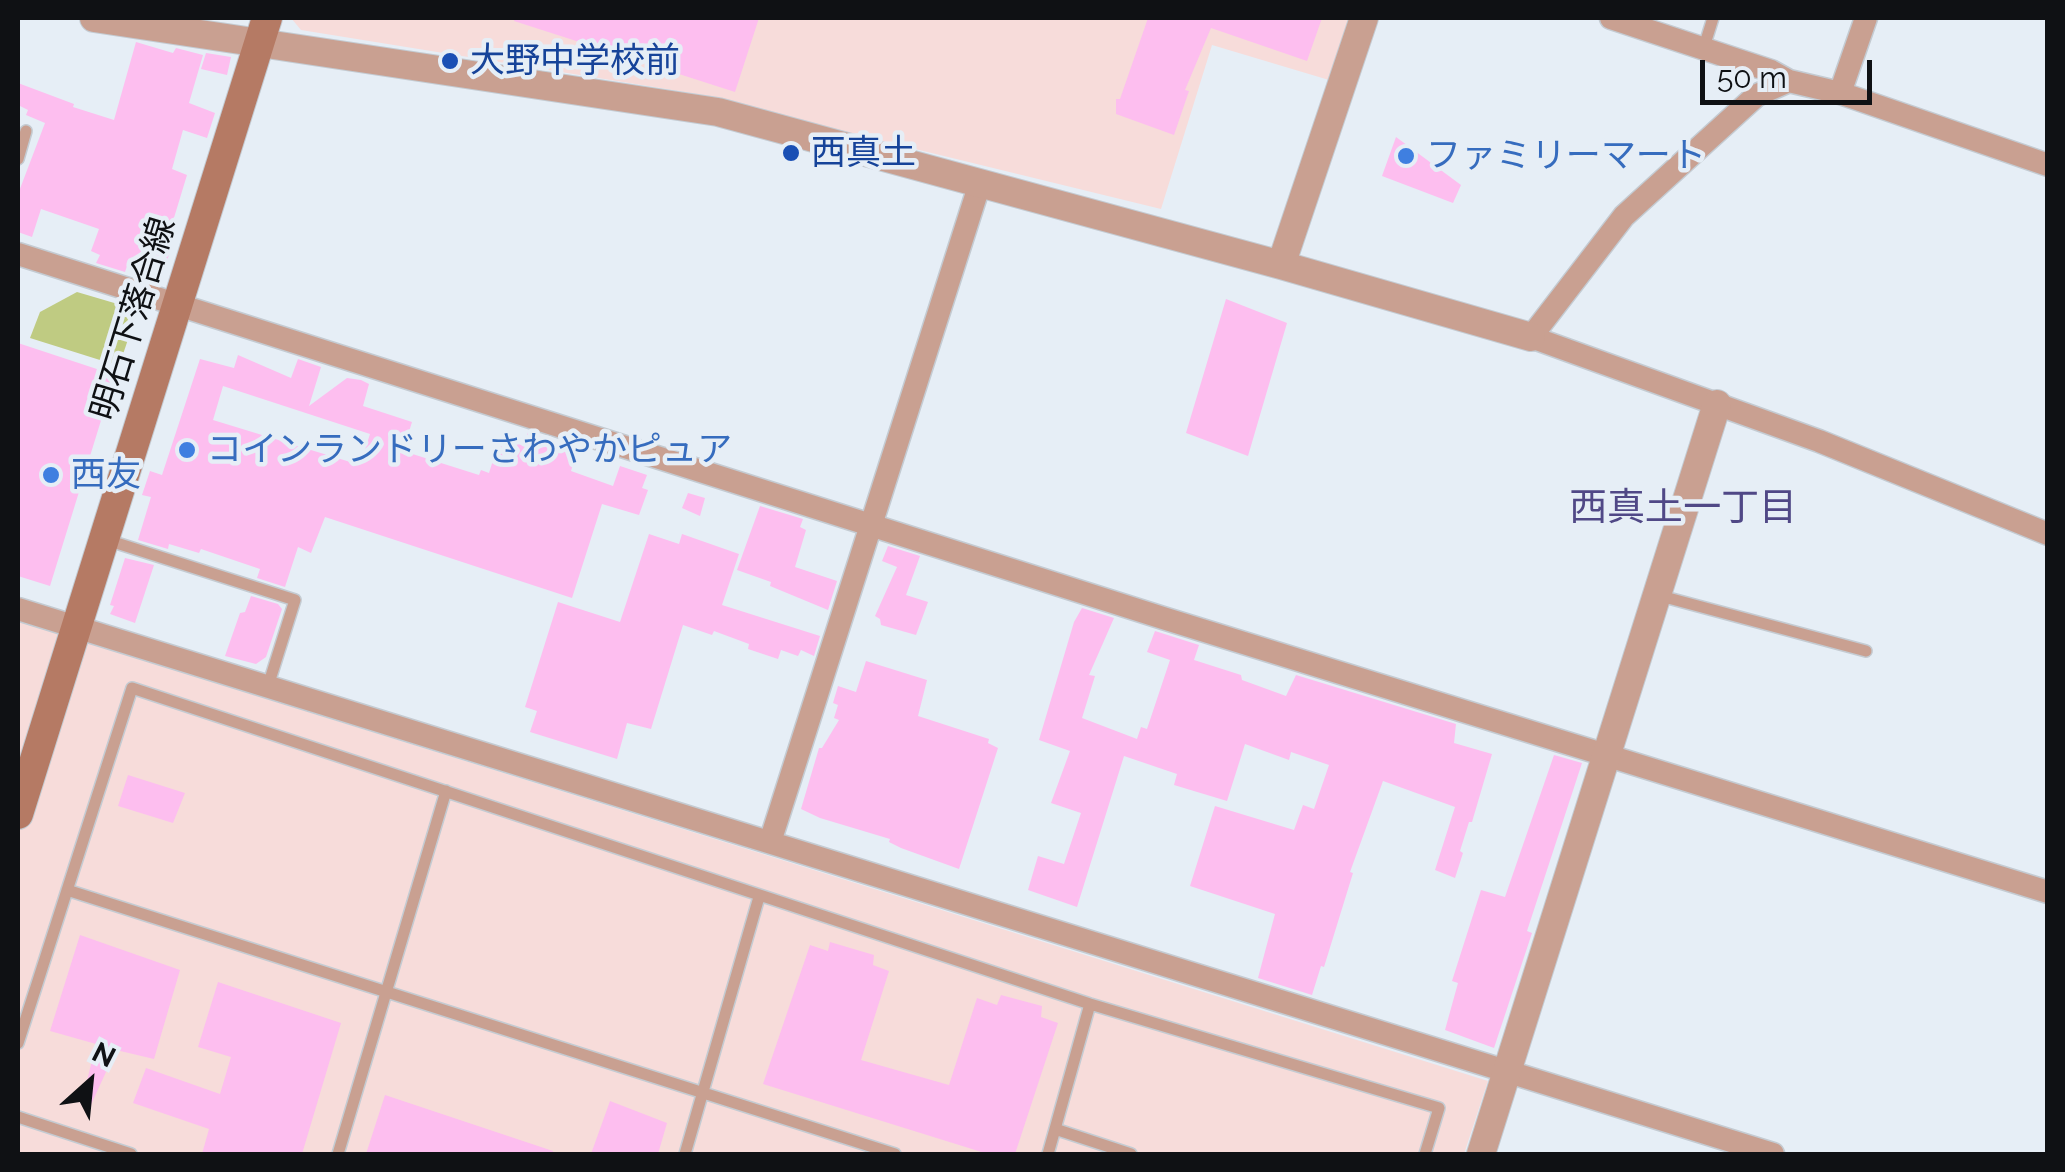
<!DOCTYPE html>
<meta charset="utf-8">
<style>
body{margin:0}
#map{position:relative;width:2065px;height:1172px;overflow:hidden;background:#e6eef6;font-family:Raleway,sans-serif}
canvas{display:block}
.frame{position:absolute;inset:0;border:20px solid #0f1114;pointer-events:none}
.north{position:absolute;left:40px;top:1032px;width:100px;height:100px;-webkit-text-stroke:8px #e6eef6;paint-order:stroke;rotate:27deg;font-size:28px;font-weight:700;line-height:40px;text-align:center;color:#0f1114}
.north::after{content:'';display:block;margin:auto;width:35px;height:45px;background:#0f1114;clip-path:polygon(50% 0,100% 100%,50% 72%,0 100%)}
.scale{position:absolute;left:1700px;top:60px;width:172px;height:45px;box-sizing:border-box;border:5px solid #0f1114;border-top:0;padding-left:12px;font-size:30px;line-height:35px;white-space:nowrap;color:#0f1114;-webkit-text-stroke:8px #e6eef6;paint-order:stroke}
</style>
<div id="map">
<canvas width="2065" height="1172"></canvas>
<div class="frame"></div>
<div class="north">N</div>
<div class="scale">50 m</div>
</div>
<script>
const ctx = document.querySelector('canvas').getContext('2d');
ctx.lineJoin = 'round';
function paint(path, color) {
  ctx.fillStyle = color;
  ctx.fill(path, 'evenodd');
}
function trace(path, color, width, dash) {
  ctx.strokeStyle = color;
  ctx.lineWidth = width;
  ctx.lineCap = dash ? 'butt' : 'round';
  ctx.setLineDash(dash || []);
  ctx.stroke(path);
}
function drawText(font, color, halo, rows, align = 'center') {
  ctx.font = font + ' Raleway,"Noto Sans JP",sans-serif';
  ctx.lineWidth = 9;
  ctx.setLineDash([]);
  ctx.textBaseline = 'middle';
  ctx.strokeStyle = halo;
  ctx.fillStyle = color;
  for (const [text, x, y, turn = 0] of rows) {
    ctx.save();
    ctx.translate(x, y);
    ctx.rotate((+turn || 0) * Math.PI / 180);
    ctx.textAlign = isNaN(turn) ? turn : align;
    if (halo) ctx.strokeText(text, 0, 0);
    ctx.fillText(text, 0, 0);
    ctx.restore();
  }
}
paint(new Path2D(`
 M 291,18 L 1350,18 L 1329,80 L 1212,45 L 1161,209 L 735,105 L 722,98 L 301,30 Z
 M 18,621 L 1488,1081 L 1464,1154 L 18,1154 Z`), '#f7dcda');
paint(new Path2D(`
 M 77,292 L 138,310 L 119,366 L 30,338 L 40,312 Z`), '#bfcb82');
paint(new Path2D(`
 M 515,18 L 759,18 L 735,92 L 514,21 Z
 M 1148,18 L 1322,18 L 1307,61 L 1211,28 L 1185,90 L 1189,91 L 1174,135 L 1116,114 L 1116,99 L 1120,99 Z
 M 136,42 L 173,53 L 176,48 L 203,55 L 189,103 L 215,113 L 207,138 L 183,130 L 172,169 L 187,175 L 166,244 L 172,246 L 162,275 L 128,263 L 125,272 L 96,263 L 100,255 L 91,251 L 99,229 L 41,209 L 32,237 L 18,232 L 18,194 L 45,123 L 26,115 L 28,110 L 18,105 L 18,83 L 74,104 L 73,107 L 114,120 Z
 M 206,53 L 231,57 L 227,75 L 201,69 Z
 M 1396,137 L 1461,185 L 1453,203 L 1382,176 Z
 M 1226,299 L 1287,323 L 1248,456 L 1186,433 Z
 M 18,343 L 115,375 L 50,586 L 18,576 Z
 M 238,355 L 291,378 L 298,359 L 321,367 L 309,406 L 347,378 L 361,380 L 369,384 L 363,406 L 412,422 L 403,451 L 479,475 L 481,470 L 489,473 L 500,438 L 524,446 L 528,432 L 546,438 L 543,445 L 576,455 L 571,471 L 613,486 L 620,466 L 647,475 L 642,488 L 648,490 L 639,515 L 602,504 L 572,598 L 325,517 L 311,553 L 298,547 L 285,587 L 257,578 L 260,569 L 201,549 L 199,553 L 169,544 L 168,549 L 138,540 L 151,497 L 142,495 L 150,471 L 162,475 L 200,359 L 234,368 ZM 223,386 L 370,434 L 360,465 L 213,420 Z
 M 688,493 L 705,498 L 700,516 L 682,508 Z
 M 760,506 L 803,519 L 800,527 L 806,530 L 795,567 L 837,581 L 828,610 L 770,586 L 771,582 L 737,570 Z
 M 649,534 L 679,544 L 682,534 L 739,554 L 722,605 L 820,636 L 814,656 L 801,650 L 798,656 L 781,650 L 778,659 L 748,649 L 749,644 L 714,631 L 712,635 L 683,625 L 651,729 L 627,723 L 617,759 L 530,732 L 537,711 L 525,707 L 558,602 L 620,622 Z
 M 888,546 L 920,556 L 906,595 L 928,602 L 916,635 L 881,625 L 880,619 L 875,616 L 897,567 L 882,561 Z
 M 125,558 L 154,565 L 135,623 L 110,614 L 114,606 L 110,605 Z
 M 251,596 L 278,604 L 282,609 L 266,657 L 256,664 L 225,656 L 240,613 L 245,612 Z
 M 1082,608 L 1114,618 L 1089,675 L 1095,676 L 1082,718 L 1137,739 L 1141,727 L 1147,729 L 1170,660 L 1147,652 L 1155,631 L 1199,645 L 1194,660 L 1241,675 L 1242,680 L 1286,696 L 1296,675 L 1456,724 L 1454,743 L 1492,754 L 1472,822 L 1469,822 L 1460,851 L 1463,853 L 1455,878 L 1435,870 L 1455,807 L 1383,781 L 1350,872 L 1353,873 L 1324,967 L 1321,966 L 1312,995 L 1258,978 L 1275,914 L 1190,886 L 1215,806 L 1294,830 L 1303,805 L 1314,809 L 1329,765 L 1291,752 L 1289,760 L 1245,744 L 1227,801 L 1174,785 L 1177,774 L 1124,756 L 1077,907 L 1028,890 L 1038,856 L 1064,864 L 1081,813 L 1051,803 L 1070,751 L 1039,740 L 1074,622 Z
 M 866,661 L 927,680 L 918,716 L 989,739 L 988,743 L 998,748 L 959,869 L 901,848 L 889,842 L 890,839 L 820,818 L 801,809 L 819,748 L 822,748 L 839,720 L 834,718 L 838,705 L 833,703 L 838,686 L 856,692 Z
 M 1554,755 L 1582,763 L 1527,931 L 1532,933 L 1494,1048 L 1445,1030 L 1458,983 L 1452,981 L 1481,890 L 1505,897 Z
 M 128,775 L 185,793 L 173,823 L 118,806 Z
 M 80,935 L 180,970 L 154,1059 L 116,1050 L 90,1107 L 81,1105 L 96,1044 L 50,1031 Z
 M 830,942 L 874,955 L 873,965 L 889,971 L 861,1060 L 949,1085 L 977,998 L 997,1005 L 1001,995 L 1042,1006 L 1041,1017 L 1058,1023 L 1015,1154 L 988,1154 L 763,1084 L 810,945 L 828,951 Z
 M 218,982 L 341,1023 L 302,1154 L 202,1154 L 209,1129 L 133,1103 L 146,1068 L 220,1094 L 231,1057 L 198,1047 Z
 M 385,1095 L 553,1151 L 553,1154 L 366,1154 Z
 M 610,1101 L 667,1123 L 658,1154 L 591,1154 Z`), '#fdbeef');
const service = new Path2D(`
 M 1704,47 L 1713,18
 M 18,159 L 26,131
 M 104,539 L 295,600 L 268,686
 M 1657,595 L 1866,651
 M 67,890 L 895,1154
 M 18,1043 L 132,688 L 1090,1004 L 1439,1108 L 1425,1154
 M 18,1117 L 131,1154
 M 1055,1129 L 1131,1154
 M 338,1154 L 446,791
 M 685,1154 L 759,897
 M 1048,1154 L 1090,1004`);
const minor = new Path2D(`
 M 1611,18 L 1771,71 L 1789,81
 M 1840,93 L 1866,18
 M 2048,165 L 1840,93 L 1789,81 L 1757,95 L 1624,216 L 1531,337 L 1819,441 L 2048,534
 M 18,254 L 1163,618 L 2048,892
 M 18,609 L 1773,1154
 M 770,842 L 980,183`);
const tertiary = new Path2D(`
 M 94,18 L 718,112 L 1281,265 L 1531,337
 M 1281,265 L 1364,18
 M 1481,1154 L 1717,404`);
const secondary = new Path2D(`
 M 18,814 L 267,18`);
trace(service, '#c4cbd2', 14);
trace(minor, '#c4cbd2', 25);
trace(tertiary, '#c4cbd2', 30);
trace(secondary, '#c4cbd2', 32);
trace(service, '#c9a091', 11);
trace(minor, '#c9a091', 22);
trace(tertiary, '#c9a091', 28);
trace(secondary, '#b57a64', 30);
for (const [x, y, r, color] of [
 [450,61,10,"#1a4fb4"],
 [791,153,10,"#1a4fb4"],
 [1406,156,10,"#3f7fe0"],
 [187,450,10,"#3f7fe0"],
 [51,475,10,"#3f7fe0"]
]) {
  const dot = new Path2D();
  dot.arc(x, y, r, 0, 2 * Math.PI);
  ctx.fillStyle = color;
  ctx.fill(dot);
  trace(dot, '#e6eef6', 4);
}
drawText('35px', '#164399', '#e6eef6', [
 ["大野中学校前",470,61],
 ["西真土",811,153]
], 'left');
drawText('35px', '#366cbe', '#e6eef6', [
 ["ファミリーマート",1426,156],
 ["コインランドリーさわやかピュア",207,450],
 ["西友",71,475]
], 'left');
drawText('35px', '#0f1114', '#e6eef6', [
 ["明石下落合線",134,319,-73]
]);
drawText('38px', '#504886', '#e6eef6', [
 ["西真土一丁目",1683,509]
]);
</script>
